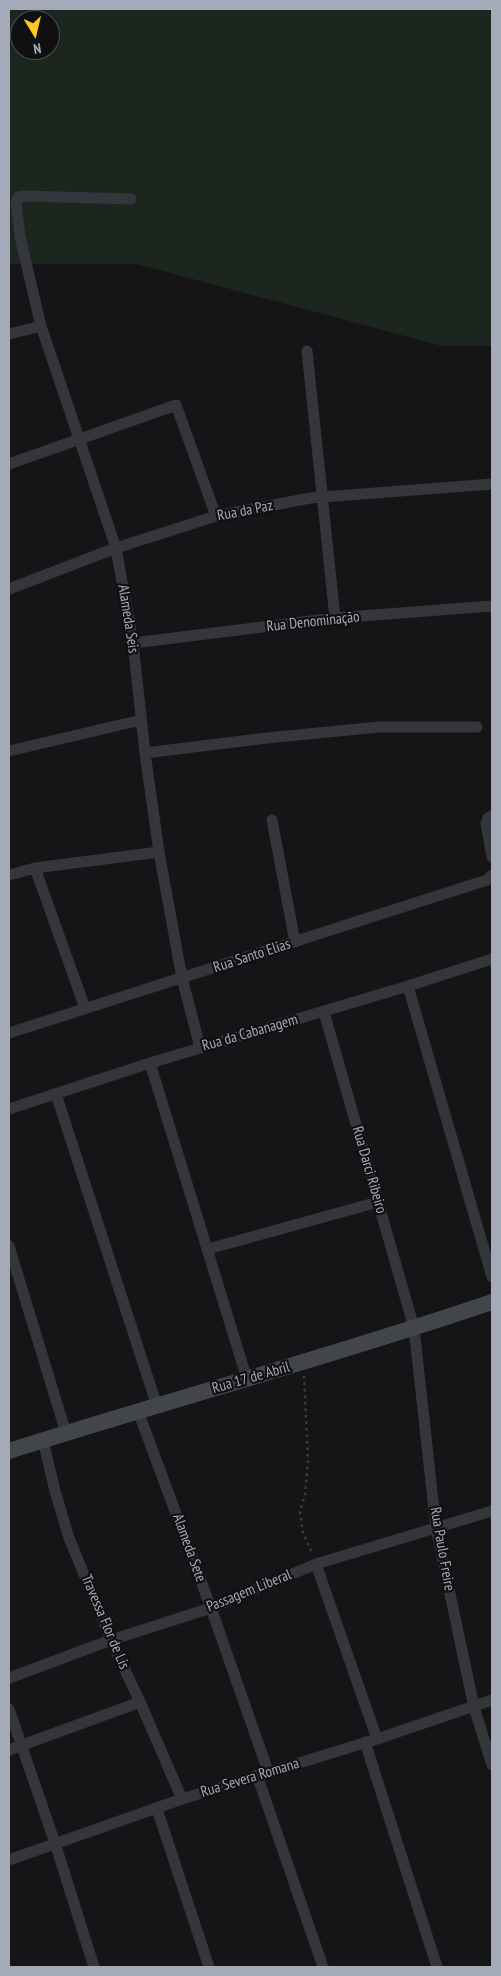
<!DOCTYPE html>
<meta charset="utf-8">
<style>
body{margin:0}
#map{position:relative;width:501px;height:1976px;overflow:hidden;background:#151517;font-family:"PT Sans Narrow",sans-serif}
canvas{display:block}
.frame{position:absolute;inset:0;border:10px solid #a5aab8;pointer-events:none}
.north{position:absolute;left:10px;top:10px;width:50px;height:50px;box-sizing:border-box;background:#101012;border:1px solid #4c4e54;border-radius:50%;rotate:171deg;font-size:14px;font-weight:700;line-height:20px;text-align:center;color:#a5aab8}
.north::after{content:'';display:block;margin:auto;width:18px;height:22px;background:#ffc725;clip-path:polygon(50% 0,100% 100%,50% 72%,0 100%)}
</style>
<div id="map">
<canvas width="501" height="1976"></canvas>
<div class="frame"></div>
<div class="north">N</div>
</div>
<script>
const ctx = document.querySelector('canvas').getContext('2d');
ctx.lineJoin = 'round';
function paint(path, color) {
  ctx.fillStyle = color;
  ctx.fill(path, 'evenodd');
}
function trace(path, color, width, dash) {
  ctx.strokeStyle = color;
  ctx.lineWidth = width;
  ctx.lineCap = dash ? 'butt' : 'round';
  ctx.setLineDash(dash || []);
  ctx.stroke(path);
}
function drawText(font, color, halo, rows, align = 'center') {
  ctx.font = font + ' "PT Sans Narrow",sans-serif';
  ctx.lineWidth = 4.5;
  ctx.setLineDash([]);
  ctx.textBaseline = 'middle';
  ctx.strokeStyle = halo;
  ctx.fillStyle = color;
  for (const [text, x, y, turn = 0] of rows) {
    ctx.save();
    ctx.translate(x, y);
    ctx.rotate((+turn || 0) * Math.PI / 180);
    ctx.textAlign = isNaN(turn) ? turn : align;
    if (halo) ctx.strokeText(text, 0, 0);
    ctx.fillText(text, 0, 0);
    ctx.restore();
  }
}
paint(new Path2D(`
 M 9,9 L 492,9 L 492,346 L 442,346 L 137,264 L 9,264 ZM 20,20 L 50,20 L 50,50 L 20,50 Z`), '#1c251e');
trace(new Path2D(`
 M 304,1376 L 308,1460 L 305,1494 L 300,1512 L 303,1533 L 312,1553`), '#3b3d43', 2.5, [2.5, 4]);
trace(new Path2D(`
 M 131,199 L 25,196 L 18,197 L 16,202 L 20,237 L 41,326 L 116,548 L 133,643 L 145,753 L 159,852 L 182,978 L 200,1047
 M 9,334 L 41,326
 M 307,351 L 335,618
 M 9,464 L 176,405 L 216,516
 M 9,589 L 116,548 L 216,516 L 310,498 L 492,484
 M 133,643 L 335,618 L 492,606
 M 9,751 L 141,720
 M 145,753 L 267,738 L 379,727 L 477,727
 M 492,816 L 488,818 L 486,823 L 492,857
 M 272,820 L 295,942
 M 35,868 L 85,1008
 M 9,875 L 35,868 L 159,852
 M 408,986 L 492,1277
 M 324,1012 L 414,1328 L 436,1528 L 474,1707 L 492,1765
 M 9,1033 L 487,880 L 492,875
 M 150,1063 L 247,1379
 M 56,1094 L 157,1406
 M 9,1109 L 150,1063 L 408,986 L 492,959
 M 9,1246 L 66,1433
 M 208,1249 L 378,1202
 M 138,1411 L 211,1608 L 268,1771
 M 43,1440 L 55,1491 L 69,1538 L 111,1640 L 140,1702 L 182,1799
 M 316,1564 L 377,1739
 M 9,1678 L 111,1640 L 211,1608 L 316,1564 L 492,1511
 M 9,1709 L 55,1843 L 94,1967
 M 365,1742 L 437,1967
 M 9,1750 L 140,1702
 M 257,1775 L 323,1967
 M 157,1809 L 209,1967
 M 9,1860 L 182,1799 L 377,1739 L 492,1700`), '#35363c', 11);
trace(new Path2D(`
 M 9,1451 C 170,1400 333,1356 492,1302`), '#43454c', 16);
drawText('15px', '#a5aab8', '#101012', [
 ["Rua da Paz",245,511,-11],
 ["Alameda Seis",128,619,81],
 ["Rua Denominação",313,622,-6],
 ["Rua Santo Elias",252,956,-18],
 ["Rua da Cabanagem",250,1033,-16],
 ["Rua Darci Ribeiro",369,1170,74],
 ["Rua 17 de Abril",251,1378,-16],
 ["Alameda Sete",189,1548,70],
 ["Rua Paulo Freire",442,1549,80],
 ["Passagem Liberal",249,1591,-22],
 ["Travessa Flor de Lis",105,1622,67],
 ["Rua Severa Romana",250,1778,-17]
]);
</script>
